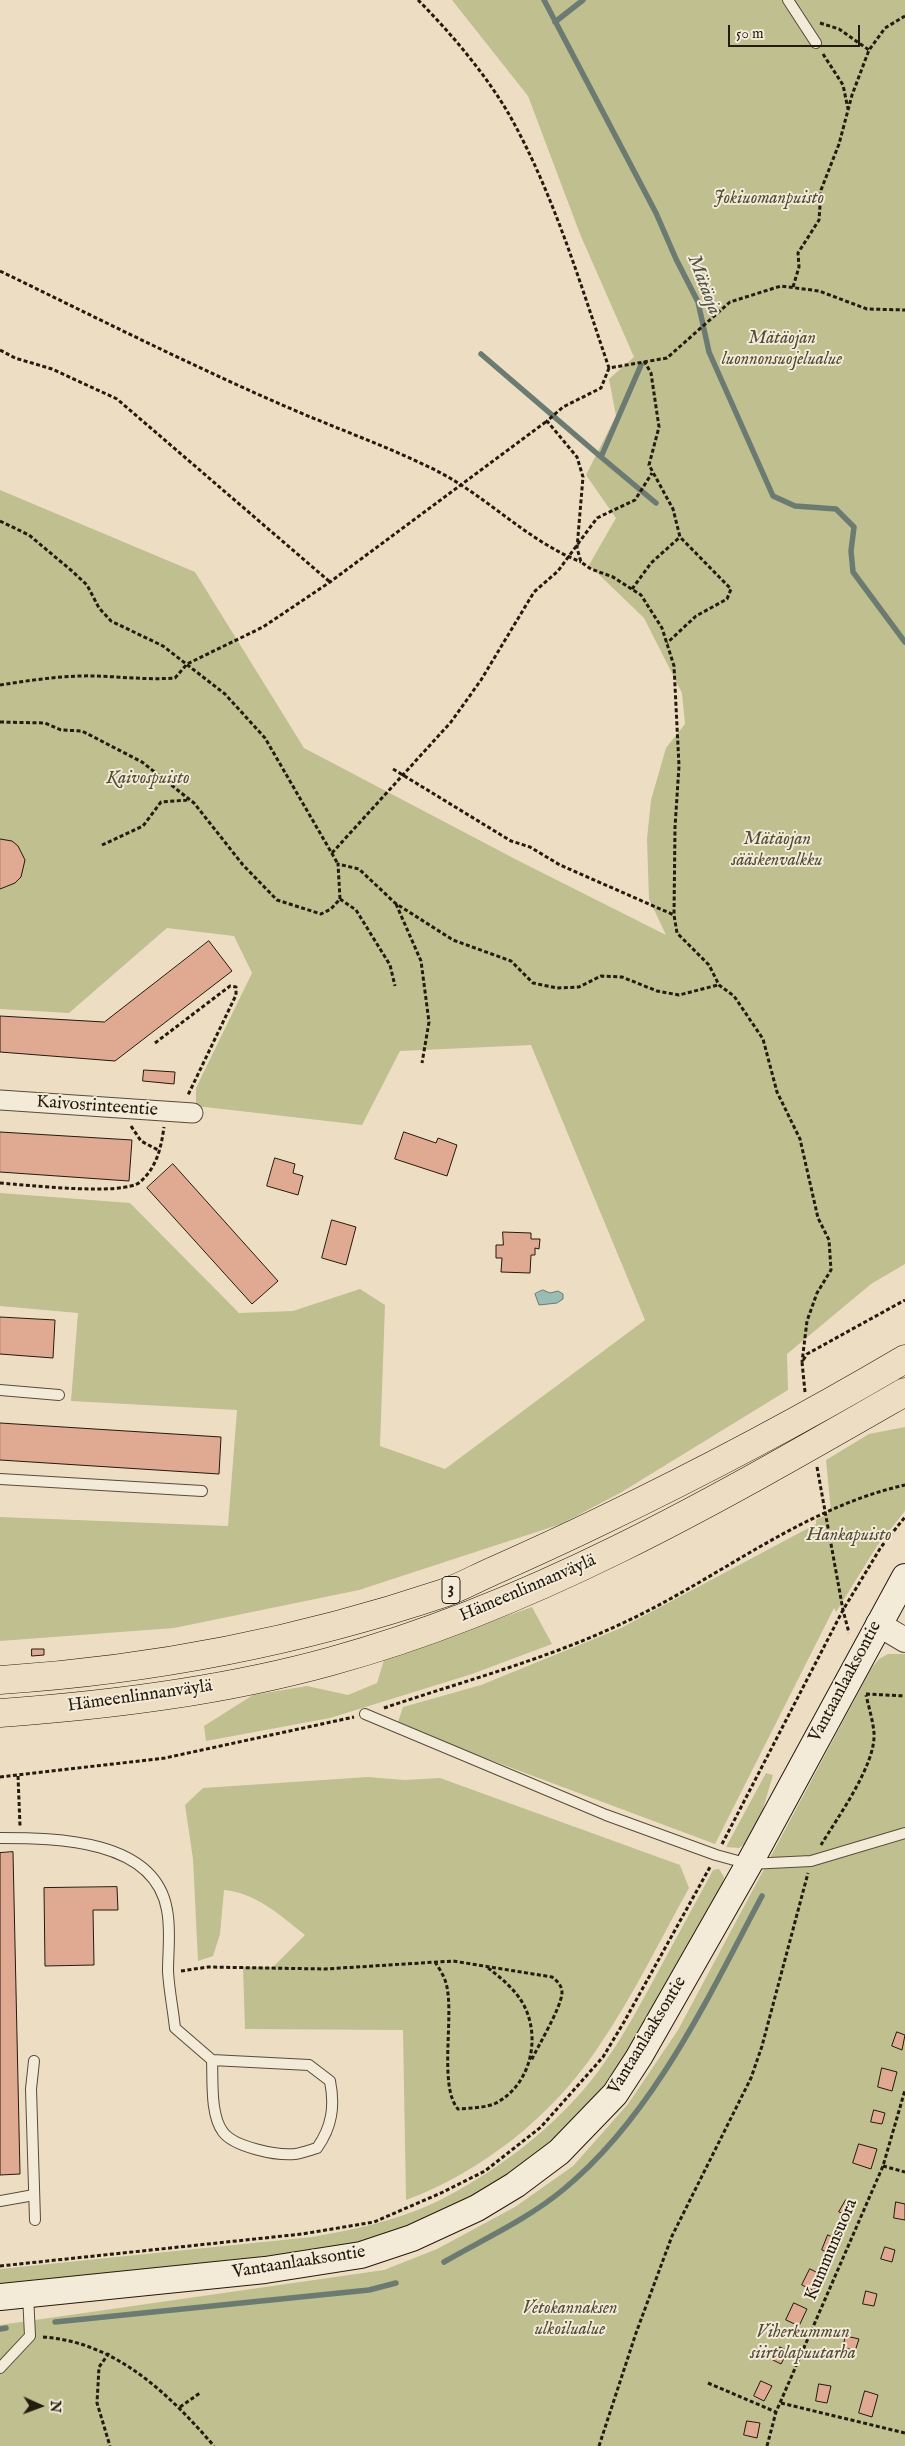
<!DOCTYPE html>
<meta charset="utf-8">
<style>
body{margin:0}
#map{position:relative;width:905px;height:2446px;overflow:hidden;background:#eddec3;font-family:"IM FELL English",serif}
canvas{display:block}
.north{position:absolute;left:15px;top:2381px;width:50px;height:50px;-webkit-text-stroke:4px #f3ead8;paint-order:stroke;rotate:92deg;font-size:14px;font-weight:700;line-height:20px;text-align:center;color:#251a0e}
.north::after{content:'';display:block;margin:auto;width:18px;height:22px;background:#251a0e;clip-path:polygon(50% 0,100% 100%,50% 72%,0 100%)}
.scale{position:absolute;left:728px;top:25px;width:132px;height:22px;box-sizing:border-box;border:2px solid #251a0e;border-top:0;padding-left:6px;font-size:15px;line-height:18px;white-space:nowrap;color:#251a0e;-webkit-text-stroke:4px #f3ead8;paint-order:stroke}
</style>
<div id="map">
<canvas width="905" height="2446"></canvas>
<div class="north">N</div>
<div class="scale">50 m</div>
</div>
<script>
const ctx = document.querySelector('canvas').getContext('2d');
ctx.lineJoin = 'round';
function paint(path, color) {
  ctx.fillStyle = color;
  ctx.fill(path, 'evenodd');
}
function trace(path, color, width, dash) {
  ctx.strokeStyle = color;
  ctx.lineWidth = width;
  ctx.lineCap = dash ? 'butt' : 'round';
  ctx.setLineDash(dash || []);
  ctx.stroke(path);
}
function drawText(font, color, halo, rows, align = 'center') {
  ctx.font = font + ' "IM FELL English",serif';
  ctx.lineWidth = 4;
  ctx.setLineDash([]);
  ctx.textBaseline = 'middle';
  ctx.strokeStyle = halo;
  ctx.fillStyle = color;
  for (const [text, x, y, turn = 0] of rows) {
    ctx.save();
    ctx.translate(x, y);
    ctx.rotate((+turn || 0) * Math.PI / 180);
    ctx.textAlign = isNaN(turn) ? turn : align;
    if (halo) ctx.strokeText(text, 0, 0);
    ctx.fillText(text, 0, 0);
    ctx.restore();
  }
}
paint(new Path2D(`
 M 452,0 L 905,0 L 905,1264 L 871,1284 L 787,1354 L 788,1390 L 620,1493 L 561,1524 L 359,1590 L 174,1628 L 0,1641 L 0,1517 L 228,1526 L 237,1410 L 71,1401 L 78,1313 L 0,1306 L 0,1193 L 130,1203 L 239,1313 L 293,1311 L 360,1289 L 385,1305 L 380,1446 L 445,1469 L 645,1320 L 531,1045 L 400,1051 L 362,1125 L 196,1106 L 196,1088 L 252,973 L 234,936 L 167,928 L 69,1013 L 0,1009 L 0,490 L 195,572 L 304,748 L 517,860 L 666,935 L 649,899 L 647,839 L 651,800 L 666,748 L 685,724 L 682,693 L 644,618 L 589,565 L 616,518 L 586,475 L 616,416 L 609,379 L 634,357 L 580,234 L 528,96 Z
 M 905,1427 L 905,1511 L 877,1546 L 836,1612 L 834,1608 L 715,1844 L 397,1725 L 403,1707 L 481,1685 L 621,1628 L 816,1524 L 816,1520 L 831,1512 L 826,1460 L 869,1434 Z
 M 532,1607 L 552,1644 L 472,1674 L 330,1718 L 206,1741 L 204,1726 L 253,1695 L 307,1686 L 348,1695 L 377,1683 L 384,1660 Z
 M 888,1654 L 905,1654 L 905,2446 L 0,2446 L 0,2325 L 384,2270 L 437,2249 L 515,2207 L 573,2166 L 628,2104 L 678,2030 L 871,1669 L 879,1659 Z
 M 766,1773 L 773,1775 L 762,1812 L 746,1843 L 739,1848 L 726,1847 Z
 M 368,1777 L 405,1780 L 440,1778 L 680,1865 L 689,1888 C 659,1942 632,1998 597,2049 C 552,2116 482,2172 406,2200 L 403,2030 L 245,2029 L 243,1967 L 273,1967 L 305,1935 C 280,1915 256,1893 224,1890 L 220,1934 L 213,1956 L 198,1961 L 193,1859 L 185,1805 L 203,1788 Z
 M 719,1869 L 724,1877 L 723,1882 C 691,1940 663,2002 625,2057 C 576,2128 506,2187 426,2220 C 396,2233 364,2241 333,2249 L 0,2284 L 0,2269 L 312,2237 C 353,2230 394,2221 432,2204 C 494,2174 555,2128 597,2073 C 618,2045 635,2014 652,1983 C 672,1945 693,1908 713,1870 Z`), '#bfbf8f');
const water = new Path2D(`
 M 543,1290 L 550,1293 L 558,1291 L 563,1294 L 563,1299 L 557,1303 L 539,1305 L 535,1294 Z`);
paint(water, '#99bcb4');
trace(water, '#6b7b72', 1);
trace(new Path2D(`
 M 544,0 L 656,213 L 676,259 L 698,302 L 709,352 L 773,496 L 795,506 L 836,509 L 854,527 L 851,551 L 853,572 L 905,642
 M 555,22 L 583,0
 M 481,354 L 601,457 L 641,365
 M 601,457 L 656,503
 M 444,2262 C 484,2239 528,2219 564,2189 C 654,2115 708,1997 762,1896
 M 55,2322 L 369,2290 L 396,2283
 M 0,2329 L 6,2328`), '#6b7b72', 5.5);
const building = new Path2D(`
 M 0,839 L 12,841 L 18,846 L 25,860 L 21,877 L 15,883 L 0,889 Z
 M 209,941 L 232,971 L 115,1061 L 0,1052 L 0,1016 L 104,1022 Z
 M 144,1070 L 175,1072 L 174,1084 L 143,1081 Z
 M 0,1132 L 132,1140 L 129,1181 L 0,1172 Z
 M 404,1132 L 436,1143 L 438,1138 L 457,1145 L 447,1176 L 395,1159 Z
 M 275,1158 L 295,1164 L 293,1173 L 303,1176 L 298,1195 L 267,1186 Z
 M 173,1164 L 278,1281 L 252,1304 L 147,1188 Z
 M 332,1220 L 356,1227 L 346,1265 L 322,1258 Z
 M 503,1232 L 531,1233 L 531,1239 L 540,1239 L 539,1249 L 535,1248 L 535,1255 L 531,1255 L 530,1273 L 501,1272 L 502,1258 L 496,1258 L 496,1245 L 503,1245 Z
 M 0,1317 L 55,1320 L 53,1358 L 0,1354 Z
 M 0,1423 L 221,1437 L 219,1474 L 0,1460 Z
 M 32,1649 L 44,1649 L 44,1655 L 32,1656 Z
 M 13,1852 L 20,2174 L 0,2175 L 0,1853 Z
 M 117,1887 L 118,1910 L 93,1910 L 94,1965 L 45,1966 L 44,1888 Z
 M 897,2032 L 905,2035 L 902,2050 L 892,2046 Z
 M 882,2068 L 897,2072 L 892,2091 L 878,2087 Z
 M 874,2110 L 885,2113 L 882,2124 L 871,2122 Z
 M 859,2144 L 877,2149 L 871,2169 L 853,2163 Z
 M 846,2200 L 854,2205 L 848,2216 L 839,2212 Z
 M 896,2202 L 905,2204 L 905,2220 L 894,2218 Z
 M 828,2235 L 838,2240 L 831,2254 L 822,2250 Z
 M 885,2247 L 895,2250 L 892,2262 L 881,2259 Z
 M 810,2269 L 822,2275 L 814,2291 L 802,2285 Z
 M 866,2291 L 877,2294 L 874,2306 L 863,2304 Z
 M 794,2303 L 807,2309 L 799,2326 L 786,2320 Z
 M 846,2336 L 859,2339 L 855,2351 L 843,2347 Z
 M 780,2347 L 788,2351 L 781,2364 L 773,2360 Z
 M 761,2381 L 772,2386 L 764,2401 L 754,2396 Z
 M 819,2384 L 831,2386 L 827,2403 L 816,2401 Z
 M 865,2391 L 878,2395 L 872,2417 L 859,2413 Z
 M 747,2421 L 760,2423 L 757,2438 L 744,2435 Z`);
paint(building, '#e0a992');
trace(building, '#251a0e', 1);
const service = new Path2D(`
 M 788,0 L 816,43
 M 0,1390 L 59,1395
 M 0,1479 L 202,1491
 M 365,1714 L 606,1815 L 716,1855 L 749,1864 L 811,1861 L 905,1833
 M 0,1838 C 56,1838 155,1839 167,1910 C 171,1930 168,1951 168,1971 C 169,1990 173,2009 175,2028 L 212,2060 L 309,2065 L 330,2081 C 335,2106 332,2127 317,2148 C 310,2150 302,2153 295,2154 C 277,2156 234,2147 223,2132 C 210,2115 213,2080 212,2060
 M 34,2061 L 31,2089 L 35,2220
 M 0,2201 L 34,2195
 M 0,2368 L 30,2336 L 28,2295`);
const minor = new Path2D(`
 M 0,1100 L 193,1113`);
const tertiary = new Path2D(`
 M 878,1624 L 905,1640`);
const secondary = new Path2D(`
 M 0,2297 L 265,2270 L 361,2255 L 412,2238 L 477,2208 L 515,2185 L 559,2152 L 615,2094 L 639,2057 L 749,1864 L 905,1577`);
const trunk = new Path2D(`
 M 0,1680 C 153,1670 298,1642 444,1593 C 461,1587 477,1578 493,1571 C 529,1555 564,1539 599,1522 C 703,1472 805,1418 905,1359
 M 0,1713 C 112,1705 224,1691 332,1661 C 537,1605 722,1497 905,1392`);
trace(service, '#574b3b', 12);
trace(minor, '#574b3b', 21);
trace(tertiary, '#574b3b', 26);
trace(secondary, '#251a0e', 28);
trace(trunk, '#251a0e', 29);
trace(new Path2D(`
 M 418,0 C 451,33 487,76 510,116 C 554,195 580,283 609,368 L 667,358 L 730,302 L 781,286 L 819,291 L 867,309 L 905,310
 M 820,23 L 839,29 L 869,50
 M 823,54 L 843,85 L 848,109
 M 0,271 C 95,317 190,365 287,407 C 335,428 384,445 431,468 C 484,493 525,540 581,562
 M 793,287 L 799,267 L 798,253 L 819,220 L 821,190 L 839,144 L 852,95 L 869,50 L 885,28 L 905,16
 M 0,350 L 15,358 L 52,369 L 117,399 L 330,582
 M 644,361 L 651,373 L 659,427 L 649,465 L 673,509 L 680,537 L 731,589 L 727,599 L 696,616 L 667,643
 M 609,368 L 601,388 L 563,407 L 547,421 L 577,457 L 583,477 L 577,548 L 581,562 L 591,569 L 613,577 L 641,595 L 662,628 L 674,666 L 679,766 L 675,827 L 674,915 L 677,933 L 709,965 L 719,985 L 734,996 L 763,1039 L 777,1092 L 800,1139 L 818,1218 L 829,1240 L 831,1270 L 817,1293 L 807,1321 L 802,1362
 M 0,521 L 29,535 L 72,571 L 87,585 L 99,608 L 111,621 L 163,646 L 225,694 L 265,738 L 338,864
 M 632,589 L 651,563 L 680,537
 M 0,685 C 32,680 65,675 97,676 C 123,677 149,680 175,678 L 187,664 L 263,627 L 330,582 L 547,421
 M 0,722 L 45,723 L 61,730 L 82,731 L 142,762 L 194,803 L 243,865 L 277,900 L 321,914 L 331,909 L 340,899 L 338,864 L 359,869 L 395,903 L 453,940 L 511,961 L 533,983 L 557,988 L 579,987 L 601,976 L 622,977 L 657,991 L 679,995 L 718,985
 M 393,769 L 511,841 L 530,847 L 560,865 L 674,915
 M 102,845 L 143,826 L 161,802 L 189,800
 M 332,853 L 451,722 L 481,680 L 534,592 L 558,571 L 597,518 L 635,500 L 652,473
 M 340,899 L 356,910 L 390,965 L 395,986
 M 396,904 L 421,961 L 429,1022 L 422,1063
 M 155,1043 L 230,986 L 236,987 L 236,995 L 188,1095
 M 131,1126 L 141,1141 L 160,1151
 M 0,1183 C 26,1185 124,1196 140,1182 C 157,1167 161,1148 164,1127
 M 805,1392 L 802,1362 L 807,1354 L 905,1300
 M 817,1467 L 843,1610 L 849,1633
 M 866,1694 L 905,1696
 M 384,1708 C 464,1681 547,1659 623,1623 C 718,1579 802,1508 905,1485
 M 18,1776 L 20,1826
 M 0,1777 L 165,1758 L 354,1717
 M 722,1844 L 843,1610 L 881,1547 L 905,1517
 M 821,1845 C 837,1818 876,1765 874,1733 C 873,1721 869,1708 866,1695
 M 435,1962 C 439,1968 444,1976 446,1983 C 455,2014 438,2086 458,2109 C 470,2108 486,2108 496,2103 C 534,2083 543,2029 518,1996 C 509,1984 498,1976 487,1967
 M 181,1971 L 208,1967 L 325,1969 L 453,1961 L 552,1977 C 557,1981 562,1985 562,1993 C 561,2008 538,2046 531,2061
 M 883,2166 L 905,2172
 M 0,2266 L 302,2234 L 374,2222 L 441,2193 L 485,2171 L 541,2127 L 603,2057 L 624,2022 L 710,1867
 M 43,2337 C 116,2342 169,2394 214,2446
 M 109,2353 L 99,2367 L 97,2403 L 110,2446
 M 708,2383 L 776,2412
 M 781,2403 L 905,2433
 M 180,2407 L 200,2393
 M 599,2446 L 636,2333 L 672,2236 L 751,2078 L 762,2046 L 808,1873
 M 767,2446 L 776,2412 L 883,2166 L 905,2090`), '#251a0e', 3, [4, 2.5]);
trace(service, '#f3ead8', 10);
trace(minor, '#f3ead8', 19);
trace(tertiary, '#f3ead8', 24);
trace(secondary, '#f3ead8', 26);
trace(trunk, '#eddec3', 28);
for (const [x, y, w] of [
 [451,1590,18]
]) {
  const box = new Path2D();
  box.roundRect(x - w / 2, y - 13.5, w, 27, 4);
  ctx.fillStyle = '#f3ead8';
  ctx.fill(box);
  trace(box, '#251a0e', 1);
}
drawText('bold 16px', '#251a0e', null, [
 ["3",451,1590]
]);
drawText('italic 18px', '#534c35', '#f3ead8', [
 ["Jokiuomanpuisto",769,199],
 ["Mätäojan",782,339],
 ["luonnonsuojelualue",782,360],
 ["Kaivospuisto",148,779],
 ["Mätäojan",777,840],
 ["sääskenvalkku",777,861],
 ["Hankapuisto",849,1536],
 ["Vetokannaksen",570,2309],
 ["ulkoilualue",570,2330],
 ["Viherkummun",803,2333],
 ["siirtolapuutarha",803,2354]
]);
drawText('18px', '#251a0e', '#f3ead8', [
 ["Kaivosrinteentie",97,1107,4],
 ["Hämeenlinnanväylä",528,1589,-23],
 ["Vantaanlaaksontie",846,1682,-62],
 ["Hämeenlinnanväylä",140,1697,-8],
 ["Vantaanlaaksontie",648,2036,-59],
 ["Kummunsuora",832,2250,-67],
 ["Vantaanlaaksontie",299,2263,-9]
]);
drawText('italic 19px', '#4e5348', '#f3ead8', [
 ["Mätäoja",703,285,69]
]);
</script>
